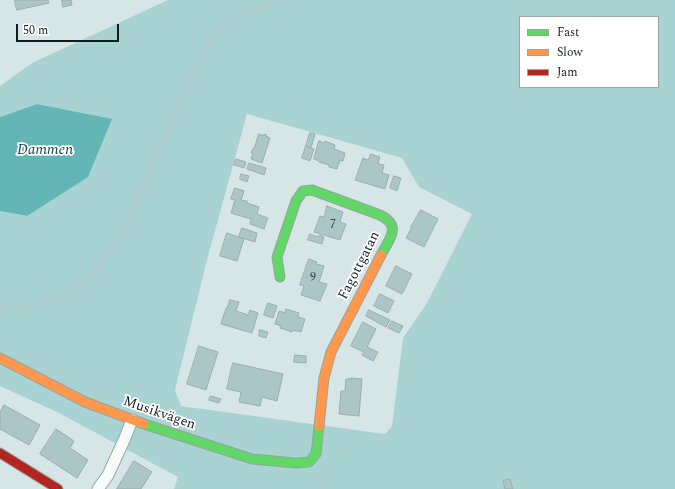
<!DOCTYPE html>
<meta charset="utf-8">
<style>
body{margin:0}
#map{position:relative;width:675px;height:489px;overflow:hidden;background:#d6e6e6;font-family:Spectral,serif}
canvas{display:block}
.legend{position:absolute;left:519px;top:16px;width:140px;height:72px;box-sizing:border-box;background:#fff;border:1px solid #a0a4a4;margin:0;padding:5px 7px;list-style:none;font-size:12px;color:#111c1c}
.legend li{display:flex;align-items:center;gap:8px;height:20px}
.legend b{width:20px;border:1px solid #a0a4a4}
.scale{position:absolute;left:16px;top:24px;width:103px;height:18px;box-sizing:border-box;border:2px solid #111c1c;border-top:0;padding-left:5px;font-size:12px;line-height:14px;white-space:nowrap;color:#111c1c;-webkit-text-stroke:3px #fff;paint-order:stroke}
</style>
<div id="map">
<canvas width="675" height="489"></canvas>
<ul class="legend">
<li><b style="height:5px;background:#63d668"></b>Fast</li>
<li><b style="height:5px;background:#ff974d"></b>Slow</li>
<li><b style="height:5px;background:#b3261e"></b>Jam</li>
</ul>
<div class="scale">50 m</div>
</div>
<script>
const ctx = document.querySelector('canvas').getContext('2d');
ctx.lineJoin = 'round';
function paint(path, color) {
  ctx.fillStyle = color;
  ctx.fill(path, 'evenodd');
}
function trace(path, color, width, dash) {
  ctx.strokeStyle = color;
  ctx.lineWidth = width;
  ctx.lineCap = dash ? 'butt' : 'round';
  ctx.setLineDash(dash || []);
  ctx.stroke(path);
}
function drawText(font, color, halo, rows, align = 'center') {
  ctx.font = font + ' Spectral,serif';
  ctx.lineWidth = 3.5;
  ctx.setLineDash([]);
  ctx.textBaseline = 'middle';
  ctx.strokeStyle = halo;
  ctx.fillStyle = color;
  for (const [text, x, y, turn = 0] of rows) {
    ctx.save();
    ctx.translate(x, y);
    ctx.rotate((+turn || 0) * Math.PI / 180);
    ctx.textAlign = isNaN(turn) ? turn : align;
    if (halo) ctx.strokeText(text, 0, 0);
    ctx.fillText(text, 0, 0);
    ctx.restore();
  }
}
paint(new Path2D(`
 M 168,0 L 675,0 L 675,489 L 174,489 L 178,477 L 57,412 L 0,386 L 0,211 L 27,216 L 111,120 L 37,104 L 0,117 L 0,86 L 32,63 ZM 520,17 L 658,17 L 658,87 L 520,87 ZM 247,114 L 402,158 L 419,187 L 472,214 L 427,303 L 403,338 L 392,426 L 385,434 L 181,406 L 175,390 L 207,260 Z`), '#a9d3d3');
paint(new Path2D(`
 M 37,104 L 112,119 L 88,177 L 27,216 L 0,211 L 0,117 Z`), '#64b5b5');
const building = new Path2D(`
 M 15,0 L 48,0 L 49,3 L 17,10 Z
 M 62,0 L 71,0 L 72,5 L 63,7 Z
 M 310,133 L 315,134 L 311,148 L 306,146 Z
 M 259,134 L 264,136 L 264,134 L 267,135 L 266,136 L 270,138 L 262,163 L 251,159 L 253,153 L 251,153 L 253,148 L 254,148 Z
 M 319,141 L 325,143 L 325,141 L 335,145 L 334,149 L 345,153 L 343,161 L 340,160 L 337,169 L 329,167 L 329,165 L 319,162 L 319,161 L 314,159 Z
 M 306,146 L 314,149 L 310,161 L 302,158 Z
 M 371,154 L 380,157 L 378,164 L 384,165 L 382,173 L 389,175 L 385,189 L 355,180 L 363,158 L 368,160 Z
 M 236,159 L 246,162 L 244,168 L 234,165 Z
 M 249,163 L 266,168 L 264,175 L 247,169 Z
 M 241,174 L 249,176 L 247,182 L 240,179 Z
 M 394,176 L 401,178 L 397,191 L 390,188 Z
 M 235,188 L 244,191 L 241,200 L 247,201 L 247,203 L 259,207 L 257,214 L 268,218 L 264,229 L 250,224 L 251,219 L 231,213 L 235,200 L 231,199 Z
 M 327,206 L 343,212 L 340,222 L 346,224 L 340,240 L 314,232 L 320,216 L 324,217 Z
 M 421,210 L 438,219 L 424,247 L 406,238 L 412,227 L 411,227 Z
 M 242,228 L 257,233 L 255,242 L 239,237 Z
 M 227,233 L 244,239 L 237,261 L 220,256 Z
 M 310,234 L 318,237 L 319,235 L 324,237 L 322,244 L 308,240 Z
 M 309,259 L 317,262 L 316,264 L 324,266 L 319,282 L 327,284 L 320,301 L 301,295 L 304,286 L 300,285 Z
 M 396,266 L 412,274 L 402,294 L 386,286 Z
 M 380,294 L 394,301 L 388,313 L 374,306 Z
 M 230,300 L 239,302 L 236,311 L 248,315 L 250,310 L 258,313 L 252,333 L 221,324 L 226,308 L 227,308 Z
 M 268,303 L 277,306 L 273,318 L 264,315 Z
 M 286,309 L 299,313 L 298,317 L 305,319 L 301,332 L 293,330 L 292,332 L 280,328 L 281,326 L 275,324 L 279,311 L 285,313 Z
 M 369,310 L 390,320 L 386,327 L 366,316 Z
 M 392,321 L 403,326 L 399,333 L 388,328 Z
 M 363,322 L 376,329 L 367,347 L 378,352 L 373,361 L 362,355 L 364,352 L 351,346 Z
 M 260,330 L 268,332 L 266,338 L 259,336 Z
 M 199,346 L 218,352 L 206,390 L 187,384 Z
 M 295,355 L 306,356 L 306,363 L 294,362 Z
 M 233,363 L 283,374 L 277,401 L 262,397 L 260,406 L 239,402 L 241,392 L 227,389 Z
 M 351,378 L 362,379 L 359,416 L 339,414 L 341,391 L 345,391 L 346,379 L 351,379 Z
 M 211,396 L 221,399 L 219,403 L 209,400 Z
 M 4,405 L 40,425 L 29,445 L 0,429 L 0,413 Z
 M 56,429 L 74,441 L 70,448 L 88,460 L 77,478 L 40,454 Z
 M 134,461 L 152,472 L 141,489 L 117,489 Z
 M 510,479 L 513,489 L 505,489 L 503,481 Z`);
paint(building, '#abc6c6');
trace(building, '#9facac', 1);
const street = new Path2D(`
 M 98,489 L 108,475 L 125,438 L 132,420`);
const fast = new Path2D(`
 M 280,277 L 277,257 L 296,201 L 303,191 L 312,190 L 380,215 C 402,226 390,238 381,255
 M 144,424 L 252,459 L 296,463 L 309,462 L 316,454 L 319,426`);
const slow = new Path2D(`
 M 0,358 L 85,402 L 144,424
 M 319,426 L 324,378 L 331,352 L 381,255`);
const jam = new Path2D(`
 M 0,453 L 58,489`);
trace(street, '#97a4a4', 13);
trace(fast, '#97a4a4', 11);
trace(slow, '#97a4a4', 11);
trace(jam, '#97a4a4', 11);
trace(new Path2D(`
 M 0,307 C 15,307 38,306 52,301 C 82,288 114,252 128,223 L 201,55 C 205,48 209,40 214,34 C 230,16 259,9 281,0
 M 315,474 L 322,486 L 319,489`), '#c0c5c5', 2.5, [2, 3]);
trace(street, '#f9fbfb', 11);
trace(fast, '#63d668', 9);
trace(slow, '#ff974d', 9);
trace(jam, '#b3261e', 9);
drawText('12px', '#384646', null, [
 ["7",333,226],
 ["9",313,279]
]);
drawText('14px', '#111c1c', '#fff', [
 ["Fagottgatan",360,266,-63],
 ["Musikvägen",159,414,19]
]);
drawText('italic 15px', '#144344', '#fff', [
 ["Dammen",45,151]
]);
</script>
